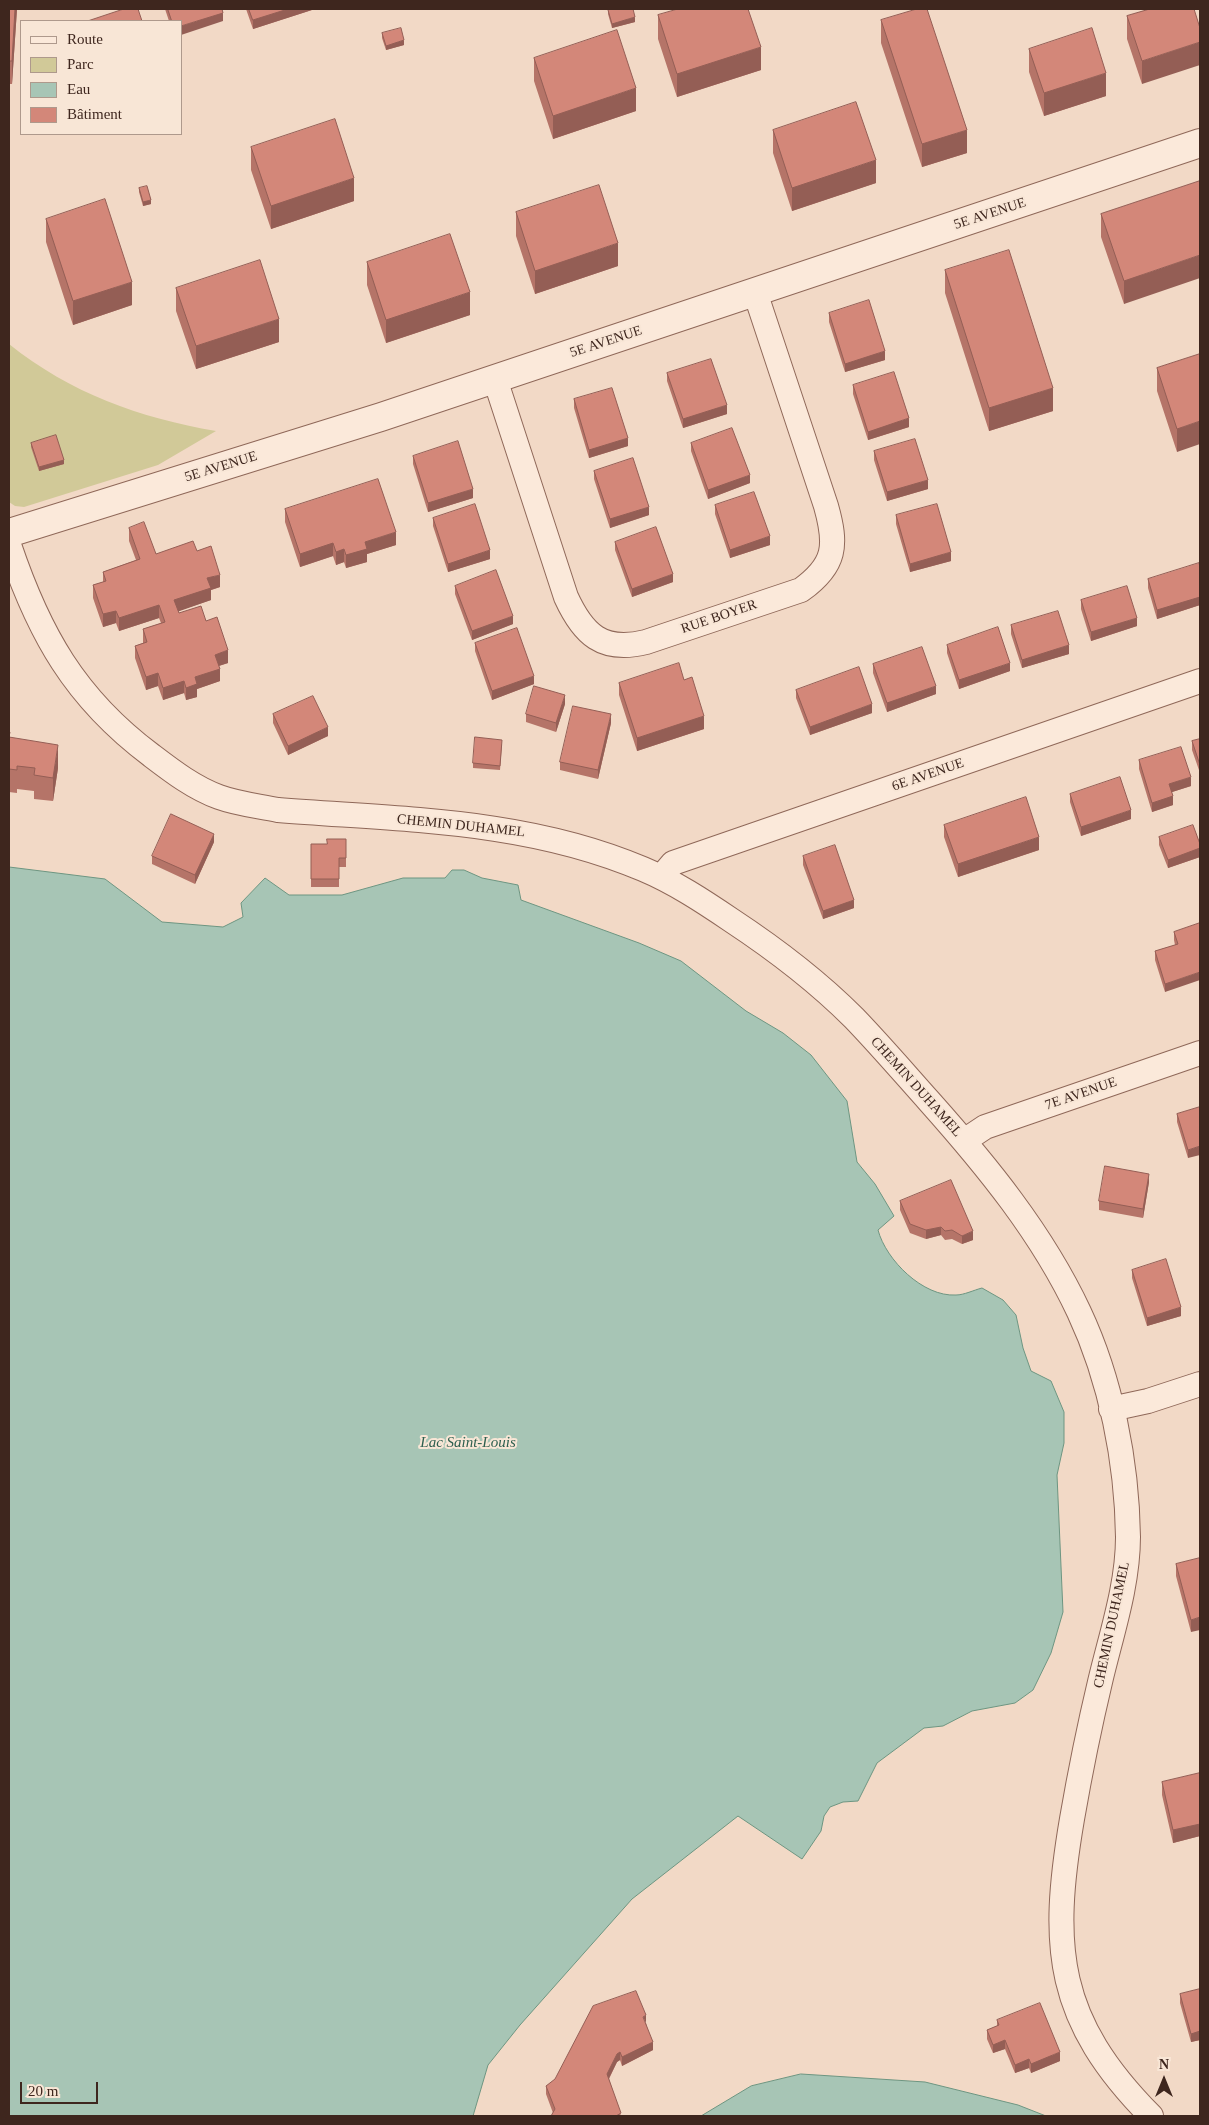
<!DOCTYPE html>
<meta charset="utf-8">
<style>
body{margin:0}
#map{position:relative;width:1209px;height:2125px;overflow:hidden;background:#f2d9c6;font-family:Georgia,serif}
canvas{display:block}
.frame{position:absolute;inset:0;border:10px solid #3e261e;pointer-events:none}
.legend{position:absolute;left:20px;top:20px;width:162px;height:115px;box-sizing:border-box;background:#f8e6d6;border:1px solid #ae998c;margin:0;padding:6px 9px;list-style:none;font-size:15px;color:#3e261e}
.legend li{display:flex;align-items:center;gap:10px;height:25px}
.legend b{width:25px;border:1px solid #ae998c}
.north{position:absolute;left:1139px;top:2055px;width:50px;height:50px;-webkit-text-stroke:4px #f8e6d6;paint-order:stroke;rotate:0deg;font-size:14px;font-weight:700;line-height:20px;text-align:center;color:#3e261e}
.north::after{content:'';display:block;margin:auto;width:18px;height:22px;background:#3e261e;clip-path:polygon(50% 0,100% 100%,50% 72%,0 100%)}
.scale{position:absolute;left:20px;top:2082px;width:78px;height:22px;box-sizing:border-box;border:2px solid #3e261e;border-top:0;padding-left:6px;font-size:15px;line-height:18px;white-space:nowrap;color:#3e261e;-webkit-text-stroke:4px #f8e6d6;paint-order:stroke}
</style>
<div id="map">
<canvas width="1209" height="2125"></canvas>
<div class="frame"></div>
<ul class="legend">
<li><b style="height:6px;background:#fbe9da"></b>Route</li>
<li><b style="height:14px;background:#d1c998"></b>Parc</li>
<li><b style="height:14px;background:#a7c5b5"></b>Eau</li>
<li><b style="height:14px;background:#d38779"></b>Bâtiment</li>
</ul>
<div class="north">N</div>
<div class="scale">20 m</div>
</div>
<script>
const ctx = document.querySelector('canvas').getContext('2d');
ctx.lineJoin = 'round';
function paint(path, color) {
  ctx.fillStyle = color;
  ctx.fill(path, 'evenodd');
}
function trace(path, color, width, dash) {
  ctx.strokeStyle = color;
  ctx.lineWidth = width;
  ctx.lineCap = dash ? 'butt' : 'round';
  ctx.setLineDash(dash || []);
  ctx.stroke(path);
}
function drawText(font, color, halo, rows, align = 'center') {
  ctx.font = font + ' Georgia,serif';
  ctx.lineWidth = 4;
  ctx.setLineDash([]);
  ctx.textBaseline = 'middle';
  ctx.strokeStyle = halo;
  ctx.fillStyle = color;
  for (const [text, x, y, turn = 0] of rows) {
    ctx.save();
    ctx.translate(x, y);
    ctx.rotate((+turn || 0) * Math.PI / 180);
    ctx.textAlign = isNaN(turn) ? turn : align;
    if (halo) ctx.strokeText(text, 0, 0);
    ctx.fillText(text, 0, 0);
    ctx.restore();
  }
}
paint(new Path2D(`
 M 9,344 C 70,393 140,418 216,431 L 158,465 L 24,507 L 15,506 L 9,502 Z`), '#d1c998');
const water = new Path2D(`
 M 9,867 L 105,879 L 162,922 L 223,927 L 243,917 L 241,903 L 265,878 L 289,895 L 342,895 L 403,878 L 445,878 L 452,870 L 464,870 L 482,878 L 518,885 L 521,900 L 639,943 L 681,961 L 746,1011 L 783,1033 L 811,1055 L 847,1101 L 857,1162 L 875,1184 L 894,1216 L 878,1230 C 886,1260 923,1297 956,1295 C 964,1295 974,1290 982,1288 L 1003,1300 L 1016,1315 L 1023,1348 L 1031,1371 L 1051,1381 L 1064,1412 L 1064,1443 L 1057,1475 L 1063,1612 L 1051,1653 L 1033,1690 L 1015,1703 L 972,1711 L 943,1726 L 924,1728 L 877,1763 L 858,1801 L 843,1802 L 830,1807 L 824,1816 L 821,1831 L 802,1859 L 738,1816 L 632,1899 L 520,2025 L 488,2065 L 473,2116 L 9,2116 Z
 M 801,2074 L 925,2082 L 1018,2105 L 1046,2116 L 701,2116 L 751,2086 Z`);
paint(water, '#a7c5b5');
trace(water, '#6d9581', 1);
const minor = new Path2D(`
 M 495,379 L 566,597 C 583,634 602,653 646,642 L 801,590 C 836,565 837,545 826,506 L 755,292
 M 9,545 C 39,634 75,698 151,755 C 172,771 194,788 219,797 C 238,804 259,806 278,810 C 403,820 525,819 643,869 C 674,882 703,901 731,920 C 775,949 817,981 854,1018 C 880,1045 904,1073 929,1101 C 986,1165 1042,1233 1079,1312 C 1111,1380 1127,1462 1128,1537 C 1128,1586 1111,1635 1100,1682 C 1089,1728 1080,1773 1072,1819 C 1050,1948 1056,2020 1151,2116
 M 661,877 L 673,863 L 1200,681
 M 964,1141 L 985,1127 L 1200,1053
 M 1111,1409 L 1148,1401 L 1200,1384`);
const tertiary = new Path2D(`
 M 9,533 L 381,417 L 1200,143`);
trace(minor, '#8f6859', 26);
trace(tertiary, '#8f6859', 30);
trace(minor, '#fbe9da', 24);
trace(tertiary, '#fbe9da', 28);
paint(new Path2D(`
 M 9,9 L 17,9 L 12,84 L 9,84 Z
 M 165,9 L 222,9 L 223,21 L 169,21 Z
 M 246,9 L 315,9 L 253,29 Z
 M 1150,9 L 1142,84 L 1127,39 L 1127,16 Z
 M 608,10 L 635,22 L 612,28 L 608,14 Z
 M 658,15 L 761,70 L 677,97 L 658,39 Z
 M 881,20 L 967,153 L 922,167 L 881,43 Z
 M 382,33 L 404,45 L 386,50 L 382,38 Z
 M 1029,49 L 1106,96 L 1044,116 L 1029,72 Z
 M 534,58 L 636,111 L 553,139 L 534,81 Z
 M 773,130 L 876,183 L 792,211 L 773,153 Z
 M 251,147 L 354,201 L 271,229 L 251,170 Z
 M 1200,181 L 1124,304 L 1101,237 L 1101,214 Z
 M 139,188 L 151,204 L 143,206 L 139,192 Z
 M 516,212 L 618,266 L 535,294 L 516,236 Z
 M 46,219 L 132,305 L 73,325 L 46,242 Z
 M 367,262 L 470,315 L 386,343 L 367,285 Z
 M 945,270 L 1053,411 L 989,431 L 945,293 Z
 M 176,288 L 279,342 L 196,369 L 176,311 Z
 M 829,313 L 885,360 L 845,372 L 829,322 Z
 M 1200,354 L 1177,452 L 1157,391 L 1157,368 Z
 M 667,373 L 727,414 L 683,428 L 667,381 Z
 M 853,385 L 909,427 L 868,440 L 853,394 Z
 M 574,399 L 628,446 L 589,458 L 574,408 Z
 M 31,443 L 64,464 L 39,471 L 31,447 Z
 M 691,443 L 750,483 L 708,499 L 691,451 Z
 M 874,451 L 928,489 L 887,501 L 874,460 Z
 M 413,456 L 473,498 L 428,512 L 413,464 Z
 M 594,471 L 649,515 L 610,528 L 594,479 Z
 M 715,505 L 770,545 L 730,558 L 715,514 Z
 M 285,509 L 396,545 L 367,554 L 367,562 L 346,568 L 344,562 L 336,565 L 333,556 L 300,567 L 285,522 Z
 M 896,515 L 951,561 L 910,572 L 896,524 Z
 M 433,518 L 490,559 L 448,572 L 433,526 Z
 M 129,528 L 156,554 L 197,551 L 220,587 L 211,590 L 211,600 L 178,611 L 179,613 L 206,621 L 228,663 L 219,666 L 220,681 L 197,689 L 197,697 L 186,700 L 184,693 L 163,700 L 158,686 L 146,690 L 135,658 L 135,646 L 143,643 L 143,629 L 161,623 L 159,618 L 119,631 L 116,623 L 103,627 L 93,598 L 93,585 L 103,582 L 103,572 L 136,560 L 129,541 Z
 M 615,542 L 673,582 L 632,597 L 615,550 Z
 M 1200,567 L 1200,605 L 1157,619 L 1148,588 L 1148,579 Z
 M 455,586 L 513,624 L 472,640 L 455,594 Z
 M 1081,600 L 1137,626 L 1091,641 L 1081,609 Z
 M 1011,625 L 1069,654 L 1022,668 L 1011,634 Z
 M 475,643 L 534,684 L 492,700 L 475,651 Z
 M 947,645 L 1010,671 L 959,689 L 947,653 Z
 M 873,664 L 936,694 L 887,712 L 873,673 Z
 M 684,680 L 704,729 L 637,751 L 619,695 L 619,683 Z
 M 796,690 L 872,713 L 810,735 L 796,698 Z
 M 565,704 L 556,732 L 526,722 L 526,714 Z
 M 273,714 L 328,736 L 288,755 L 273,723 Z
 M 611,723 L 598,779 L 560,770 L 560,762 Z
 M 9,732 L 10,737 L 58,768 L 53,801 L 34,799 L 34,791 L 17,789 L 17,793 L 9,792 Z
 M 1200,739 L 1200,773 L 1192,750 L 1192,741 Z
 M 502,744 L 500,770 L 473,768 L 473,763 Z
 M 1139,760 L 1191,786 L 1172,792 L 1173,805 L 1152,812 L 1139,769 Z
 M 1070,794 L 1131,819 L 1081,836 L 1070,802 Z
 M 944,825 L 1039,850 L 958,877 L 944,837 Z
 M 1159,837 L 1200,844 L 1200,857 L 1168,868 L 1159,845 Z
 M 346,839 L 346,867 L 339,867 L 339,887 L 311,887 L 311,844 L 327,844 Z
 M 214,842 L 195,884 L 152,864 L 152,856 Z
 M 803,856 L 854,908 L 823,919 L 803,865 Z
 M 1200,923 L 1165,992 L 1155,960 L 1155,951 L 1175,945 L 1174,940 L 1174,932 Z
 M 1200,1107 L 1188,1158 L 1177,1122 L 1177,1114 Z
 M 1149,1182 L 1143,1218 L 1099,1210 L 1099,1201 Z
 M 900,1201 L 973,1240 L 962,1244 L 952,1239 L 945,1240 L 941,1235 L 926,1239 L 910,1233 L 900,1210 Z
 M 1132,1270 L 1181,1316 L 1147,1326 L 1132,1278 Z
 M 1200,1558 L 1191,1632 L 1176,1576 L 1176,1564 Z
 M 1200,1773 L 1200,1836 L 1173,1843 L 1162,1795 L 1162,1782 Z
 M 1200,1989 L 1200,2040 L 1191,2042 L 1180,2003 L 1180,1994 Z
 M 997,2020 L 1060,2061 L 1031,2073 L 1029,2068 L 1015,2073 L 1005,2049 L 993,2053 L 987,2039 L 987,2030 L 997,2026 Z
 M 646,2023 L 653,2050 L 622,2066 L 620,2060 L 617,2062 L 609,2079 L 621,2116 L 553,2113 L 546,2094 L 546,2086 Z`), '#b57468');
paint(new Path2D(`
 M 15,9 L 17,9 L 12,84 L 12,61 Z
 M 288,9 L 315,9 L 253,29 L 253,20 Z
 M 223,13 L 223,21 L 181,35 L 181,26 Z
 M 635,17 L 635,22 L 612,28 L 612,24 Z
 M 404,40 L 404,45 L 386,50 L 386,46 Z
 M 1200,42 L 1200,65 L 1142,84 L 1142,61 Z
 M 761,47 L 761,70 L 677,97 L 677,74 Z
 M 1106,73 L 1106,96 L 1044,116 L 1044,93 Z
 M 636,88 L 636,111 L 553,139 L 553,116 Z
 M 967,130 L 967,153 L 922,167 L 922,144 Z
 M 876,160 L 876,183 L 792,211 L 792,188 Z
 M 354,178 L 354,201 L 271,229 L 271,206 Z
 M 151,200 L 151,204 L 143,206 L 143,202 Z
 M 618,243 L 618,266 L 535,294 L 535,271 Z
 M 1200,255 L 1200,278 L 1124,304 L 1124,281 Z
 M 132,282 L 132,305 L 73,325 L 73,301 Z
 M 470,292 L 470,315 L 386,343 L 386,320 Z
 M 279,319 L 279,342 L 196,369 L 196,346 Z
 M 885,351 L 885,360 L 845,372 L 845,364 Z
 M 1053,388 L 1053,411 L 989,431 L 989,408 Z
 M 727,405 L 727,414 L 683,428 L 683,419 Z
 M 909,418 L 909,427 L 868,440 L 868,432 Z
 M 1200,421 L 1200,444 L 1177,452 L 1177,429 Z
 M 628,438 L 628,446 L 589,458 L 589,450 Z
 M 64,460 L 64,464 L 39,471 L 39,467 Z
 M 750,475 L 750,483 L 708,499 L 708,490 Z
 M 928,480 L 928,489 L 887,501 L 887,492 Z
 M 473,489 L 473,498 L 428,512 L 428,503 Z
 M 649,507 L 649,515 L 610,528 L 610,519 Z
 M 396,532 L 396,545 L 367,554 L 367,562 L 346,568 L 346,555 L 365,542 Z
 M 770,536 L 770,545 L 730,558 L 730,550 Z
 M 333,543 L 333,556 L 300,567 L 300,554 Z
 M 344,549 L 344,562 L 336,565 L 336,552 Z
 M 490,550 L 490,559 L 448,572 L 448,564 Z
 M 951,552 L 951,561 L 910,572 L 910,564 Z
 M 673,574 L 673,582 L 632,597 L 632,589 Z
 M 220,575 L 220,587 L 211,590 L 211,600 L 174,613 L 174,600 L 207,578 Z
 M 1200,597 L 1200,605 L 1157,619 L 1157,610 Z
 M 159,605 L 159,618 L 119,631 L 119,618 Z
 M 116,611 L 116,623 L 103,627 L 103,614 Z
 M 513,616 L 513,624 L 472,640 L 472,631 Z
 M 1137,618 L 1137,626 L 1091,641 L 1091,632 Z
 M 1069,645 L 1069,654 L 1022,668 L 1022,660 Z
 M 228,650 L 228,663 L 215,667 L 215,655 Z
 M 1010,663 L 1010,671 L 959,689 L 959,680 Z
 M 220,669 L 220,681 L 197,689 L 197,697 L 186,700 L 186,688 L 195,677 Z
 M 158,673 L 158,686 L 146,690 L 146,677 Z
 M 534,676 L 534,684 L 492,700 L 492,691 Z
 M 184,681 L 184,693 L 163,700 L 163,688 Z
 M 936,686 L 936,694 L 887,712 L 887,703 Z
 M 565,695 L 565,704 L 556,732 L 556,723 Z
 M 872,704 L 872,713 L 810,735 L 810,727 Z
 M 611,714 L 611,723 L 598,779 L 598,770 Z
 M 704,716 L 704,729 L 637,751 L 637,738 Z
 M 328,727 L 328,736 L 288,755 L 288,746 Z
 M 58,745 L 58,768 L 53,801 L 53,778 Z
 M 1191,777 L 1191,786 L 1169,793 L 1169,784 Z
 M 1173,796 L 1173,805 L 1152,812 L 1152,803 Z
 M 1131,810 L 1131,819 L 1081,836 L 1081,827 Z
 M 214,834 L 214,842 L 195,884 L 195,875 Z
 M 1039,837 L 1039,850 L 958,877 L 958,864 Z
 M 1200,848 L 1200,857 L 1168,868 L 1168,860 Z
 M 854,900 L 854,908 L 823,919 L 823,911 Z
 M 1200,972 L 1200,980 L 1165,992 L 1165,984 Z
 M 1200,1146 L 1200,1155 L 1188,1158 L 1188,1150 Z
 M 1149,1174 L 1149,1182 L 1143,1218 L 1143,1209 Z
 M 941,1227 L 941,1235 L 926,1239 L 926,1230 Z
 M 973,1231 L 973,1240 L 962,1244 L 962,1236 Z
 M 1181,1307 L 1181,1316 L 1147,1326 L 1147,1318 Z
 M 1200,1617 L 1200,1630 L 1191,1632 L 1191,1620 Z
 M 1200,1824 L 1200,1836 L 1173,1843 L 1173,1830 Z
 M 646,2015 L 646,2023 L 643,2017 Z
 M 1200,2031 L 1200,2040 L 1191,2042 L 1191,2034 Z
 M 1005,2040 L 1005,2049 L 993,2053 L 993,2045 Z
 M 653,2042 L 653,2050 L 622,2066 L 622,2057 Z
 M 620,2052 L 620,2060 L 617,2062 L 607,2082 L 607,2074 L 617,2054 Z
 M 1060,2052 L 1060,2061 L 1031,2073 L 1031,2064 Z
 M 1029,2059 L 1029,2068 L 1015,2073 L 1015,2065 Z`), '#945e55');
const building = new Path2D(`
 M 9,9 L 15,9 L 12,61 L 9,61 Z
 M 124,9 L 138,9 L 142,21 L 88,21 Z
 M 168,9 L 222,9 L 223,13 L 181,26 L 181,21 L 172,21 Z
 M 249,9 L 288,9 L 253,20 Z
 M 612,9 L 633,9 L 635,17 L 612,24 L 608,10 Z
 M 678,9 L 748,9 L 761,47 L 677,74 L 658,15 Z
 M 917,9 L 927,9 L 967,130 L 922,144 L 881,20 Z
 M 1150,9 L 1194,9 L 1200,28 L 1200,42 L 1142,61 L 1127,16 Z
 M 401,28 L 404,40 L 386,46 L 382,33 Z
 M 1092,28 L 1106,73 L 1044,93 L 1029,49 Z
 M 617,30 L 636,88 L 553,116 L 534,58 Z
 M 856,102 L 876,160 L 792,188 L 773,130 Z
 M 335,119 L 354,178 L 271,206 L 251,147 Z
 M 1200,181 L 1200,255 L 1124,281 L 1101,214 Z
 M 599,185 L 618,243 L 535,271 L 516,212 Z
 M 147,186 L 151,200 L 143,202 L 139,188 Z
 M 105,199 L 132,282 L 73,301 L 46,219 Z
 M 450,234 L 470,292 L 386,320 L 367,262 Z
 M 1009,250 L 1053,388 L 989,408 L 945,270 Z
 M 260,260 L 279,319 L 196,346 L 176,288 Z
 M 869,300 L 885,351 L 845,364 L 829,313 Z
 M 1200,354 L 1200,421 L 1177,429 L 1157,368 Z
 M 711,359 L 727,405 L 683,419 L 667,373 Z
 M 894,372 L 909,418 L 868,432 L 853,385 Z
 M 612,388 L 628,438 L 589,450 L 574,399 Z
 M 732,428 L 750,475 L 708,490 L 691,443 Z
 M 56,435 L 64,460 L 39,467 L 31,443 Z
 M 915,439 L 928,480 L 887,492 L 874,451 Z
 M 458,441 L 473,489 L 428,503 L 413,456 Z
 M 633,458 L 649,507 L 610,519 L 594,471 Z
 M 378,479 L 396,532 L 365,542 L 367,549 L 346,555 L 344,549 L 336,552 L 333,543 L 300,554 L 285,509 Z
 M 754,492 L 770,536 L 730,550 L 715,505 Z
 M 475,504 L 490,550 L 448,564 L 433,518 Z
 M 937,504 L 951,552 L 910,564 L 896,515 Z
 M 144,522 L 156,554 L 193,541 L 197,551 L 211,546 L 220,575 L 207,578 L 211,588 L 174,600 L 179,613 L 201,606 L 206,621 L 217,617 L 228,650 L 215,655 L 220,669 L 195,677 L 197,684 L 186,688 L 184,681 L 163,688 L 158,673 L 146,677 L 135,646 L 147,642 L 143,629 L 165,622 L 159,605 L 119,618 L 116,611 L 103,614 L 93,585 L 106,581 L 103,572 L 140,559 L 129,528 Z
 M 656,527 L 673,574 L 632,589 L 615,542 Z
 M 1199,563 L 1200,567 L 1200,597 L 1157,610 L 1148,579 Z
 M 496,570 L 513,616 L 472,631 L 455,586 Z
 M 1127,586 L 1137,618 L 1091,632 L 1081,600 Z
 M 1058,611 L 1069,645 L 1022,660 L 1011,625 Z
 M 998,627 L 1010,663 L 959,680 L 947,645 Z
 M 517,628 L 534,676 L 492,691 L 475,643 Z
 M 922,647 L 936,686 L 887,703 L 873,664 Z
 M 679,663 L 684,680 L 692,677 L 704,716 L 637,738 L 619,683 Z
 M 859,667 L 872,704 L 810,727 L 796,690 Z
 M 534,686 L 565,695 L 556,723 L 526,714 Z
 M 313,696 L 328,727 L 288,746 L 273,714 Z
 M 573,706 L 611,714 L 598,770 L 560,762 Z
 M 9,732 L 10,732 L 9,737 L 58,745 L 53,778 L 34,775 L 35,768 L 17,766 L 17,770 L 9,769 Z
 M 475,737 L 502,740 L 500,766 L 473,763 Z
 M 1200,739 L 1200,765 L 1192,741 Z
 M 1181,747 L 1191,777 L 1169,784 L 1173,796 L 1152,803 L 1139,760 Z
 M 1120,777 L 1131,810 L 1081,827 L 1070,794 Z
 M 1026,797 L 1039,837 L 958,864 L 944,825 Z
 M 171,814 L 214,834 L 195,875 L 152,856 Z
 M 1193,825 L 1200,844 L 1200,848 L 1168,860 L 1159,837 Z
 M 327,839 L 346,839 L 346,858 L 339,858 L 339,879 L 311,879 L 311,844 L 327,844 Z
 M 835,845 L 854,900 L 823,911 L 803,856 Z
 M 1200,923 L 1200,972 L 1165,984 L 1155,951 L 1178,944 L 1174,932 Z
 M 1200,1107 L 1200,1146 L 1188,1150 L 1177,1114 Z
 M 1105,1166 L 1149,1174 L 1143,1209 L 1099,1201 Z
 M 951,1180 L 973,1231 L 962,1236 L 952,1230 L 945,1231 L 941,1227 L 926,1230 L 910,1224 L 900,1201 Z
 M 1166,1259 L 1181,1307 L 1147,1318 L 1132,1270 Z
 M 1200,1558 L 1200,1617 L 1191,1620 L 1176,1564 Z
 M 1200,1773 L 1200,1824 L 1173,1830 L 1162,1782 Z
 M 1200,1989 L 1200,2031 L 1191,2034 L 1180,1994 Z
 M 636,1991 L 646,2015 L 643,2017 L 653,2042 L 622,2057 L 620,2052 L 617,2054 L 607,2074 L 621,2113 L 616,2116 L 551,2116 L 555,2109 L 546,2086 L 555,2079 L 593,2006 Z
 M 1040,2003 L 1060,2052 L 1031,2064 L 1029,2059 L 1015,2065 L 1005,2040 L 993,2045 L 987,2030 L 999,2025 L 997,2020 Z`);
paint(building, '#d38779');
trace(building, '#945e55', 1);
drawText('14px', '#3e261e', '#f8e6d6', [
 ["5E AVENUE",990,214,-18],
 ["5E AVENUE",606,342,-18],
 ["5E AVENUE",221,467,-17],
 ["RUE BOYER",719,617,-19],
 ["6E AVENUE",928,775,-19],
 ["CHEMIN DUHAMEL",461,826,6],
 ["CHEMIN DUHAMEL",916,1087,48],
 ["7E AVENUE",1081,1094,-19],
 ["CHEMIN DUHAMEL",1112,1625,-78]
]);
drawText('italic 15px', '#2d5f4f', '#f8e6d6', [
 ["Lac Saint-Louis",468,1443]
]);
</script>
